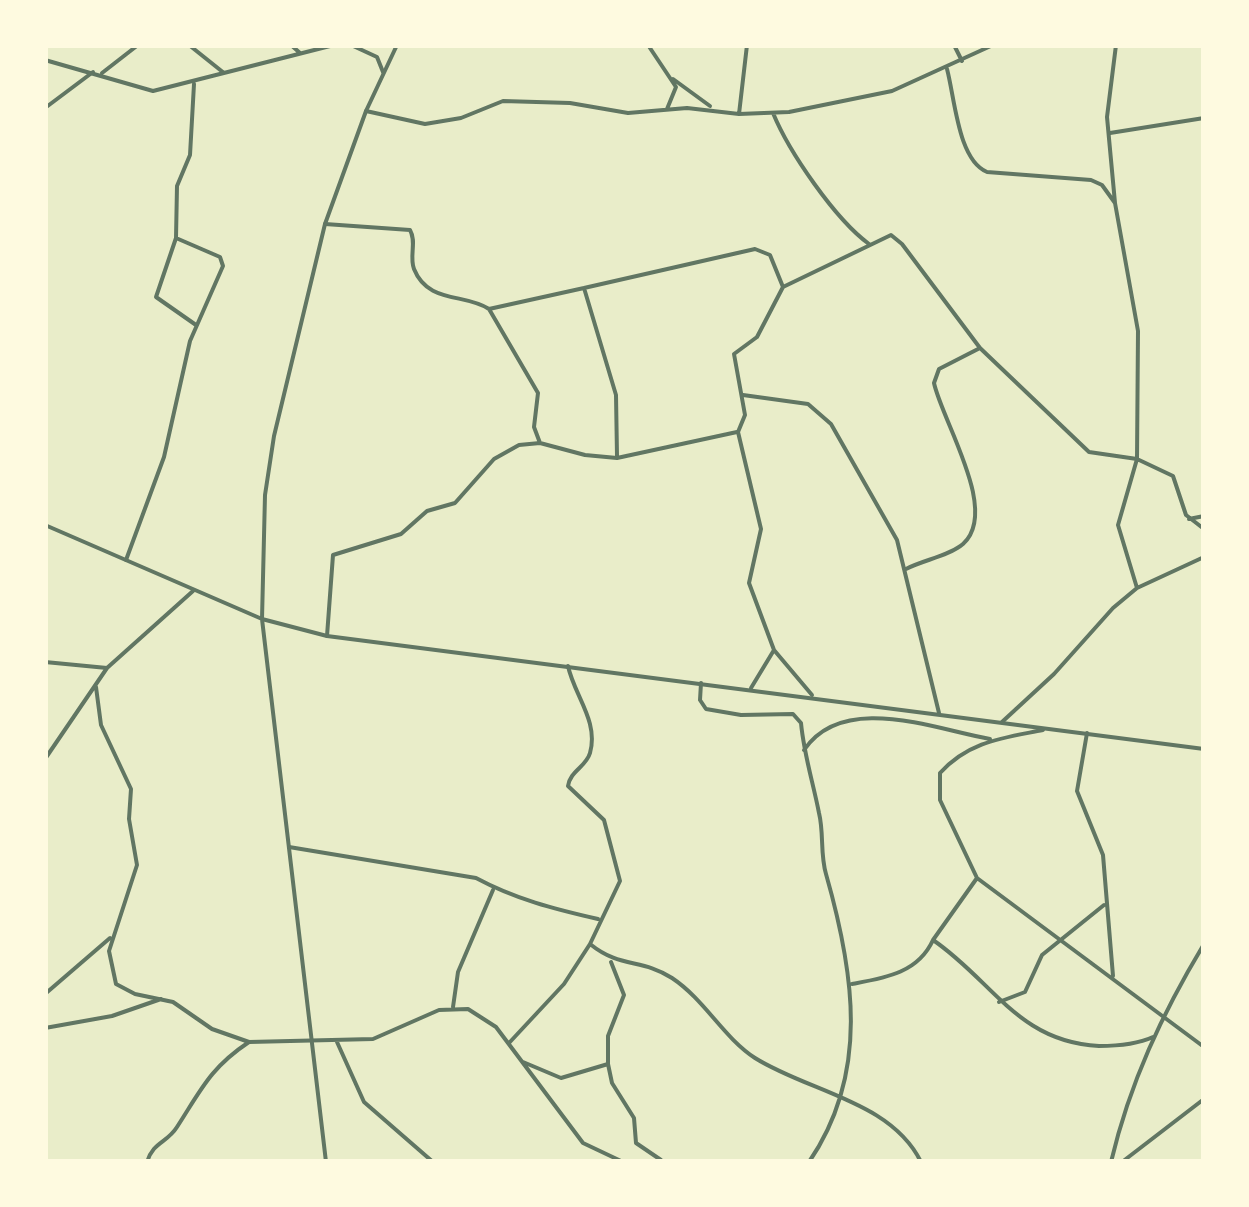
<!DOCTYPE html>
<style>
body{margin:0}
#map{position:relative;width:1249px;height:1207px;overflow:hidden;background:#e9edc9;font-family:"Public Sans",sans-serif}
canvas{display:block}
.frame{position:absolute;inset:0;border:48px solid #fefae0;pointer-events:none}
</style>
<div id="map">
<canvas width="1249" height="1207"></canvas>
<div class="frame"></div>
</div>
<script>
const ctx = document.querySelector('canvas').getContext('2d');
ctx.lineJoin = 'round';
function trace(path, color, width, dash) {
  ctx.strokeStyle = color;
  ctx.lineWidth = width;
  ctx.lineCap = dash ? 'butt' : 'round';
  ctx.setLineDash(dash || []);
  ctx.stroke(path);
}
trace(new Path2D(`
 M 189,45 L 224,73
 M 291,45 L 300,53
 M 351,45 L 377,57 L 383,72
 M 648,45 L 676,87 L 667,109
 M 954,45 L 962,61
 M 45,60 L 153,91 L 334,45
 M 947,69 C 955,99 958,160 987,172 L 1091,180 L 1102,185 L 1115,203 L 1107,117 L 1116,45
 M 102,73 L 138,45
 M 673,79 L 710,106
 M 45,108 L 93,72
 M 366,111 L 425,124 L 461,118 L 503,101 L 570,103 L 628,113 L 687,108 L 739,114 L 789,112 L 892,91 L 993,45
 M 773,113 C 789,152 835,219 869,244
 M 739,114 L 747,45
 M 1110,133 L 1204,118
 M 325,224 L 410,230 C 417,242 409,256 414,269 C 428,304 465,293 489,309 L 538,393 L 534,427 L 540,443
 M 176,238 L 156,297 L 196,325
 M 584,288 L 755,249 L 770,255 L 783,287
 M 489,309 L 584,288 L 616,395 L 617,456
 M 743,395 L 808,404 L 831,424 L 897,540 L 939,713
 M 1189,519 L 1204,516
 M 126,560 L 164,457 L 190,341 L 223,266 L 220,257 L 176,238 L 177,186 L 190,155 L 194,84
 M 906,569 C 923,560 949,556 963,544 C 1000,511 942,421 934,383 L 939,369 L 980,348
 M 1137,588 L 1118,525 L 1137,459 L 1173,476 L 1186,515 L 1204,529
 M 327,636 L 333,555 L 401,534 L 427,511 L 455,503 L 494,459 L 519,445 L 540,443 L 585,455 L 617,458 L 737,432
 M 45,662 L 107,668
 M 701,683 L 700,700 L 706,709 L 741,715 L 793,714 L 801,723 C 804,755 813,782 819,813 C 824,833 820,854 826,874 C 854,972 870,1073 809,1162
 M 96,687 L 101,725 L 131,789 L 129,819 L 137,865 L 109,951 L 116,984 L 135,994 L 173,1002 L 212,1029 L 249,1042 L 373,1039 L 439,1010 L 468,1009 L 496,1027 L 583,1143 L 621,1161
 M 751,688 L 774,650
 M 812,695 L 774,650 L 749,583 L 761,529 L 738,432 L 745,415 L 734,354 L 757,337 L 783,287 L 891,235 L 902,244 L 980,348 L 1089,452 L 1137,459 L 1138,331 L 1115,203
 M 1002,722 L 1054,674 L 1113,608 L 1137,588 L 1204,557
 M 1087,733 L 1077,791 L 1103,855 L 1113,976
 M 804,750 C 843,692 934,729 990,739
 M 45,759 L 107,668 L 193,591
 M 289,847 L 476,878 C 515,899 554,909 598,919
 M 977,878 L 1204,1047
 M 933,940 L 977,878 L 940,800 L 940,773 C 969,741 1003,738 1043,730
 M 590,944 C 621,969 641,958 672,978 C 705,1000 723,1037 755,1058 C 809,1092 891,1101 921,1162
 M 611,962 L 624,995 L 608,1036 L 608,1064 L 612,1083 L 634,1118 L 636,1143 L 661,1160
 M 852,984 C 885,978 918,973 933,940 C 993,981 1018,1042 1099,1046 C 1116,1046 1138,1044 1153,1037
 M 45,994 L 110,938
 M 999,1002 L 1025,992 L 1042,955 L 1104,905
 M 453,1007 L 458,972 L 493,890
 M 45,1028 L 112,1016 L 161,999
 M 337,1042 L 364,1102 L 433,1162
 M 509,1043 L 564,984 L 590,944 L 620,881 L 604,820 L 568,786 C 570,771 586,767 590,753 C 599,721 574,695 568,666
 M 523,1062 L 561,1078 L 608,1064
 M 147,1162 C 153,1142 167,1143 177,1127 C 201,1090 210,1068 249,1042
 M 622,1162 L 679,1162
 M 1111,1162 C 1130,1082 1162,1014 1204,944
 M 1122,1162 L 1204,1099`), '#617663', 4);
trace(new Path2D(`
 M 45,525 L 262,619 L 327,636 L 1204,749
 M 326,1162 L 262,619 L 265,495 L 274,436 L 325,224 L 366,111 L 397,45`), '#617663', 4);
</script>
